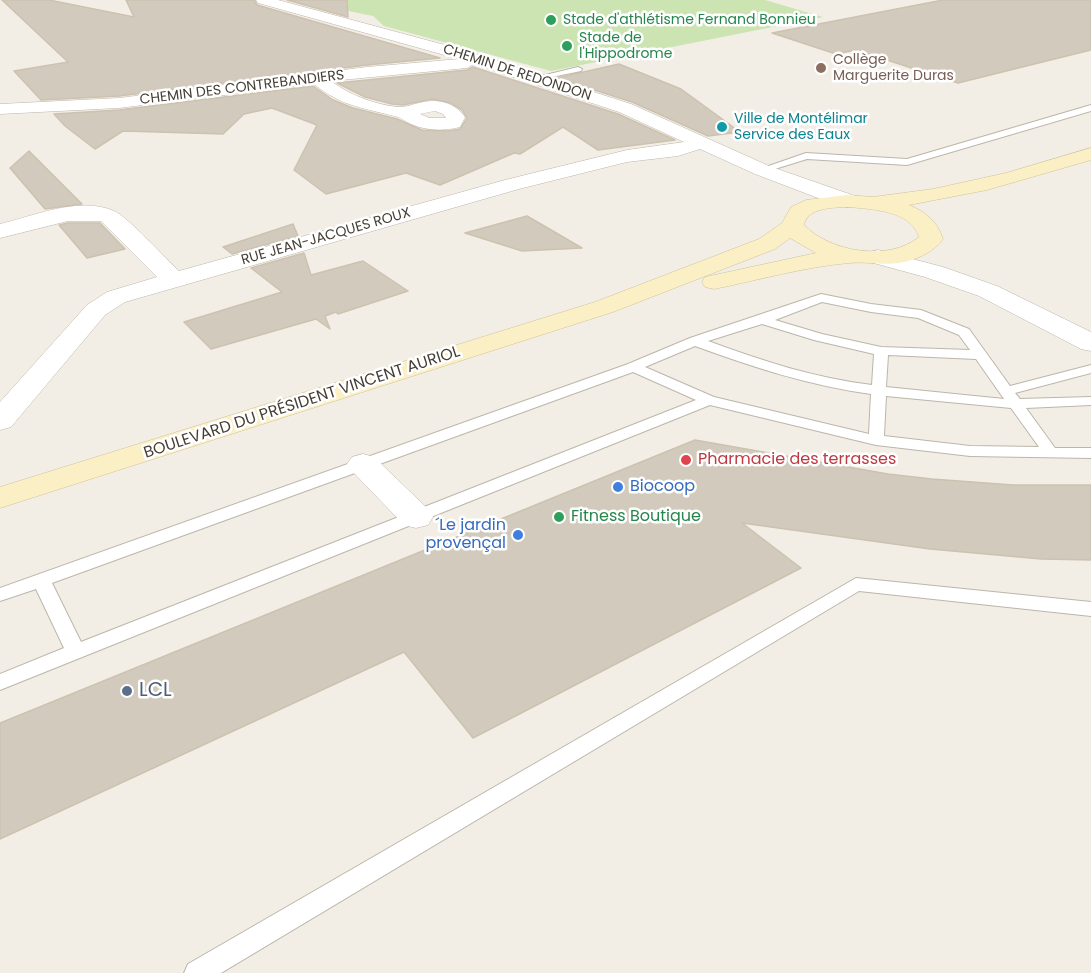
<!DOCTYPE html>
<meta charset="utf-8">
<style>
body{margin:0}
canvas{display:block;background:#f2eee6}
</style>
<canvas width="1091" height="973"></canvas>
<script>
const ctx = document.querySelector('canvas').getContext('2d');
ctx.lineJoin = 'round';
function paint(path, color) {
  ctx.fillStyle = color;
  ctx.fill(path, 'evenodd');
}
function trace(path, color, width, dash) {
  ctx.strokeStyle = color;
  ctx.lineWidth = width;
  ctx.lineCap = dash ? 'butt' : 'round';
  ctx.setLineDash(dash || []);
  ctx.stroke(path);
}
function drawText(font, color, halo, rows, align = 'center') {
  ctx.font = font + ' Poppins,sans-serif';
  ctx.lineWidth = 5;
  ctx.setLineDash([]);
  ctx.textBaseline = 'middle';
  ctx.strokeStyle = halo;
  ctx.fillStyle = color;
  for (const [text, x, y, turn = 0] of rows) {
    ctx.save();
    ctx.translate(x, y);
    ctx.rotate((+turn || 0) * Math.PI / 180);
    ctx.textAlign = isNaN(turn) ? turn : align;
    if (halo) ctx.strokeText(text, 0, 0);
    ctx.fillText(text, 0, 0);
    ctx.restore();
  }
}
paint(new Path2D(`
 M 294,0 L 765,0 L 823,17 L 551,71 L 384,26 L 373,16 Z`), '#cce4b1');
const building = new Path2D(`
 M 2,0 L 49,0 L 134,17 L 126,0 L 254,0 L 257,5 L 440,58 L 367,65 L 119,96 L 41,100 L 14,71 L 68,62 Z
 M 287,0 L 347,0 L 348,17 Z
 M 943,0 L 1091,0 L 1091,50 L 958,83 L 856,50 L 836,54 L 772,33 Z
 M 619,64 L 681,89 L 740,132 L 708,136 L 632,102 L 557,78 Z
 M 473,67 L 618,114 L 675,140 L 598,150 L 563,127 L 520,154 L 514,153 L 440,185 L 406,173 L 326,194 L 294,170 L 317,125 L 272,108 L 244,114 L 223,134 L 123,131 L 95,149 L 65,126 L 54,114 L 119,110 L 313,86 L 333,100 L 353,108 L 397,119 L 422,130 L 448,131 L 460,129 L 467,118 L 462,110 L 451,103 L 432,99 L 403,105 L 392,104 L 365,97 L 337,83 L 467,70 Z
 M 29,151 L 82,204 L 45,209 L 10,168 Z
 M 527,216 L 582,248 L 522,251 L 465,233 Z
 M 68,223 L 100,223 L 125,249 L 87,258 L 59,225 Z
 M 293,224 L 298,236 L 232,254 L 223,247 Z
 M 304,253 L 311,275 L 363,261 L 408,291 L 338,314 L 336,312 L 325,316 L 330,329 L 316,319 L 211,349 L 184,322 L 282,292 L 251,268 Z
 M 695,440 L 888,474 L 932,479 L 1013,485 L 1091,485 L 1091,560 L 1041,559 L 930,549 L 742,523 L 801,568 L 473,738 L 404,652 L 0,839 L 0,723 Z`);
paint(building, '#d2cabc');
trace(building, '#cdc2b0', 1.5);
const service = new Path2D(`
 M 578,67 L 582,69 L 581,71 L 537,80 L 533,78 Z
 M 1091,105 L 1091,111 L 907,165 L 807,159 L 762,173 L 757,170 L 806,153 L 907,159 Z
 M 821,294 L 871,304 L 921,310 L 969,329 L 1010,386 L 1091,365 L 1091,373 L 1015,393 L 1020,399 L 1091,397 L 1091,405 L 1026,408 L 1055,448 L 1091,448 L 1091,458 L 970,456 L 876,445 L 710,405 L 0,690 L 0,674 L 64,648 L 36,589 L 0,601 L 0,588 L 628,364 L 690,338 ZM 822,302 L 871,312 L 918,318 L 959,335 L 970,350 L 881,347 L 822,334 L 775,320 ZM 762,324 L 814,340 L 874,354 L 872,385 C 815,378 762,361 708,341 ZM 695,346 C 753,367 810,386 871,394 L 869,434 L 714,397 L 645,367 ZM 888,355 L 976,359 L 1004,399 L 886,387 ZM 633,372 L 696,400 L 81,642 L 52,583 ZM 886,396 L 1011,408 L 1039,447 L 970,446 L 884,436 Z
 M 856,578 L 1091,602 L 1091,616 L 859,591 L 221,973 L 184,973 L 188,964 Z`);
const minor = new Path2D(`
 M 256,0 L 278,0 L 456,48 L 631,104 L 769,166 L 855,196 L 858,201 L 855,206 L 847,207 L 839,206 L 755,174 L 700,149 L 678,156 L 627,162 L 519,189 L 125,302 L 105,315 L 11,427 L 0,430 L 0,402 L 87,305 L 107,292 L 157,277 L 101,221 L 68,221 L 0,238 L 0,224 C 34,216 80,196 114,211 C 127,216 166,259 179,271 L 505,180 L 627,150 L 684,142 L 619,112 L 474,64 L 467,68 L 331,81 C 349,95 378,106 401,107 C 407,107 413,104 419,103 C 436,98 455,102 465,117 L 460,127 C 444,131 426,131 411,124 C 406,122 403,119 398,117 C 365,108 342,107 314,84 L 119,108 L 0,114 L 0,104 L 119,98 L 367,67 L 459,59 L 258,3 ZM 435,111 L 443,114 L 446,118 L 429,118 L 420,114 Z
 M 878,250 L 943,267 L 997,286 L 1091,332 L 1091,351 L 1081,349 L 979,296 L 925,277 L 870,262 L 866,257 L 870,252 Z
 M 363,454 L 374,457 L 428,509 L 433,517 L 428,525 L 416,528 L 404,525 L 352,471 L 347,464 L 352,457 Z`);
const secondary = new Path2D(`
 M 1091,148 L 1091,160 L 987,190 L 909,205 C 926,212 937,221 943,239 C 934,251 922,257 908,261 C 887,267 870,261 849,263 C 804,267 759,280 714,289 L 705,287 L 702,282 L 705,277 L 816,253 L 790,238 L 775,249 L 613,312 L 0,508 L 0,487 L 595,302 L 759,239 L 782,223 L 791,207 L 806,200 L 847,195 L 873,197 L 933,189 L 1006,173 ZM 847,207 C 870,209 911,210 919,237 C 889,262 830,252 804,225 C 808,207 832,208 847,207 Z`);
trace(service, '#bcb6a9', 2);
trace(minor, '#bcb6a9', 1);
trace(secondary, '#cfc297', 1);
paint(service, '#fff');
paint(minor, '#fff');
paint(secondary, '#fbefc6');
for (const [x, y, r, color] of [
 [551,20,6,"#2e9e5b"],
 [567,46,6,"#2e9e5b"],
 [821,68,6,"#8d6e63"],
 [722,127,6,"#0f9aa8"],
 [686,460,6,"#e0444e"],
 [618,487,6,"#3f7fe0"],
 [559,517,6,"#2e9e5b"],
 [518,535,6,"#3f7fe0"],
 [127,691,6,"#5c6f8a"]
]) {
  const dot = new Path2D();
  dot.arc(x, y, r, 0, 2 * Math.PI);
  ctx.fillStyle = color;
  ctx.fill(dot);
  trace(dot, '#fff', 2);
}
drawText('14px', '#27864d', '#fff', [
 ["Stade d'athlétisme Fernand Bonnieu",563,20],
 ["Stade de",579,38],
 ["l'Hippodrome",579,54]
], 'left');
drawText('14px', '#785e54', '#fff', [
 ["Collège",833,60],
 ["Marguerite Duras",833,76]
], 'left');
drawText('14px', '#443e35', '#fff', [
 ["CHEMIN DE REDONDON",517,73,18],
 ["CHEMIN DES CONTREBANDIERS",242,88,-7],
 ["RUE JEAN-JACQUES ROUX",326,237,-16]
]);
drawText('14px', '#0d838f', '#fff', [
 ["Ville de Montélimar",734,119],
 ["Service des Eaux",734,135]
], 'left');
drawText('16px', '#443e35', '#fff', [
 ["BOULEVARD DU PRÉSIDENT VINCENT AURIOL",302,403,-18]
]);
drawText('16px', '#be3a42', '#fff', [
 ["Pharmacie des terrasses",698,460]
], 'left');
drawText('16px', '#366cbe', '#fff', [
 ["Biocoop",630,487],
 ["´Le jardin",506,526,"right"],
 ["provençal",506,544,"right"]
], 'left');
drawText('16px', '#27864d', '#fff', [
 ["Fitness Boutique",571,517]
], 'left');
drawText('20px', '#4e5e75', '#fff', [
 ["LCL",139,691]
], 'left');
</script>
